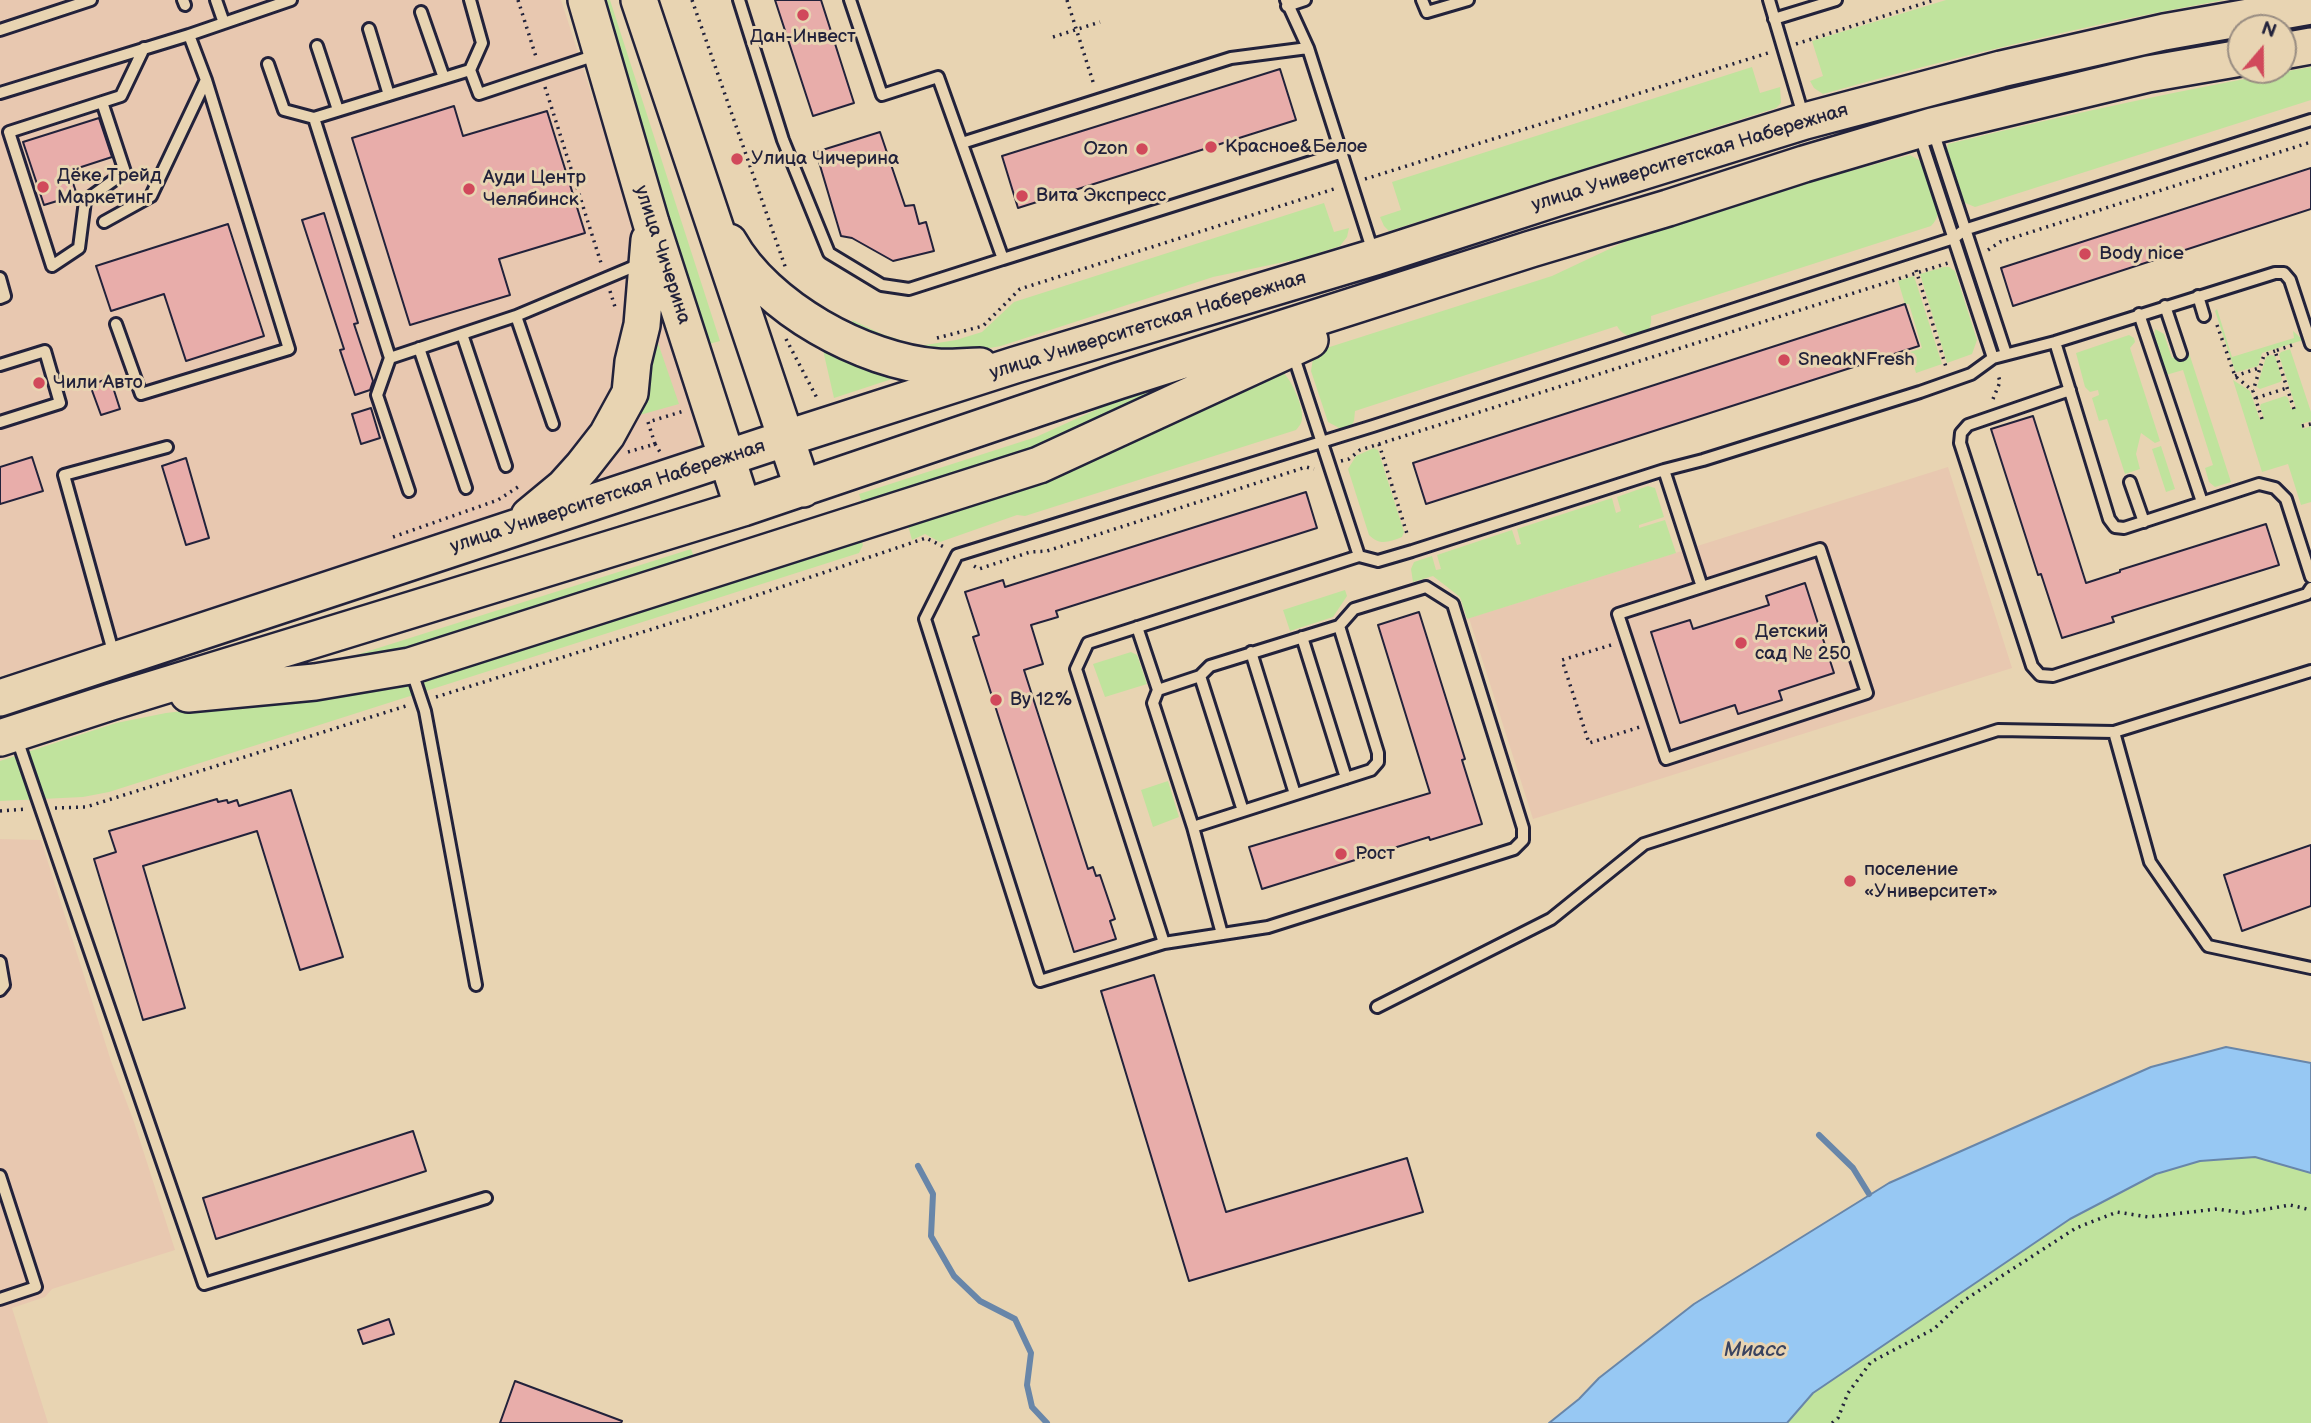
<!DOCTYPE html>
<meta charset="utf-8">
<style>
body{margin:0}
#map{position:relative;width:2311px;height:1423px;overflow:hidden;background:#e8d4b2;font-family:"Balsamiq Sans",sans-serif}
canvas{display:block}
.north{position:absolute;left:2227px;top:14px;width:70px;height:70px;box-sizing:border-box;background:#e8d4b2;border:2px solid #998d82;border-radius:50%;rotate:20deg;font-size:19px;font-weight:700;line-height:28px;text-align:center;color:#22223b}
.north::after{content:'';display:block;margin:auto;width:24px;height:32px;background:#d1495b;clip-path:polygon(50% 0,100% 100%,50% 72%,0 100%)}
</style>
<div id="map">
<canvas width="2311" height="1423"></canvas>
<div class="north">N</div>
</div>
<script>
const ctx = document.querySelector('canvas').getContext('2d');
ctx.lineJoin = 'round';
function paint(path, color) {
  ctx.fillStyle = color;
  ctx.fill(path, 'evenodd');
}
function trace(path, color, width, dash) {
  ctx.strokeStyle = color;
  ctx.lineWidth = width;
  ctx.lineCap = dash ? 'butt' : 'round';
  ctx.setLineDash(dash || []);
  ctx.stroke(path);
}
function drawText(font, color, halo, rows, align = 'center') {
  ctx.font = font + ' "Balsamiq Sans",sans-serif';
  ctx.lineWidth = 6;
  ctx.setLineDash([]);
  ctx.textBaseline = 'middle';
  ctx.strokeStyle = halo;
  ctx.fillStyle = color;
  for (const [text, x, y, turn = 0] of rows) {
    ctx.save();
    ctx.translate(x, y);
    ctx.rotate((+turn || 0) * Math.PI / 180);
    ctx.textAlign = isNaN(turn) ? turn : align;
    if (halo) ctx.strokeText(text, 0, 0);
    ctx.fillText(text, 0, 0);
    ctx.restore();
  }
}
paint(new Path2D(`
 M 0,0 L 561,0 L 692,403 L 699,431 L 697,450 L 678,476 L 0,676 Z
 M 1948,467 L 2012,668 L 1533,819 L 1469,618 Z
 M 0,839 L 41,840 L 111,1061 L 134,1122 L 175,1250 L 52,1289 L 45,1297 L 12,1308 L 48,1423 L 0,1423 Z`), '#e8c8b0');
paint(new Path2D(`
 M 598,0 L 610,0 L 720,341 L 709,344 Z
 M 1946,0 L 2224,0 C 2088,24 1956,57 1823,94 L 1814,88 L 1810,81 L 1823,76 L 1812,41 Z
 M 1752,67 L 1760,93 L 1780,87 L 1781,103 L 1776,108 L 1389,231 L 1384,226 L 1380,217 L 1401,210 L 1392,182 Z
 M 2311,67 L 2311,100 L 1975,207 L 1963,202 L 1960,197 L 1946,153 L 1948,144 C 2069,114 2189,88 2311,67 Z
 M 1910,155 L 1919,160 L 1924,166 C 1930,184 1948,211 1931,226 L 1651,316 C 1654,338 1628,345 1617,326 L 1355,411 L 1354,421 L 1352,425 L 1341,429 L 1328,422 L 1311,371 L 1314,352 L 1552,276 L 1637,236 L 1820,179 Z
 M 1324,203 L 1334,232 L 1349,228 L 1347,237 L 1340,246 L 1303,258 L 1213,277 L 1001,346 C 945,357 908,346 855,328 L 852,320 L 882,334 L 919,346 L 956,340 L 982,332 L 1014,302 Z
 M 1944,267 L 1949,267 L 1955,271 L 1977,340 L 1972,354 L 1947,363 L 1920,274 Z
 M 1914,276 L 1942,364 L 1916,373 L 1910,352 L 1922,348 L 1909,304 L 1905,304 L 1898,281 Z
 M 2217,309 L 2232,357 L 2294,338 L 2293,331 L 2303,340 L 2262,353 L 2258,366 L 2237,372 L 2235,371 L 2215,311 Z
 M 2155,329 L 2164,334 L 2172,358 L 2189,353 L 2231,482 L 2215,487 L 2209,482 L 2205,468 L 2213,465 L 2183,370 L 2166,375 L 2154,338 Z
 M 2129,335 L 2134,338 L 2135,342 L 2130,348 L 2160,441 L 2155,443 L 2141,433 L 2136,454 L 2140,469 L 2125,474 L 2107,419 L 2099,421 L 2092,398 L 2099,395 L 2098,390 L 2090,392 L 2085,387 L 2076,353 Z
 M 658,343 L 679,404 L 629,418 L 647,379 Z
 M 2290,349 L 2311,412 L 2311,421 L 2301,424 L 2303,429 L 2311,426 L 2311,502 L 2301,505 L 2288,464 L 2262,472 L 2233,380 L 2250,391 L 2260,420 L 2264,418 L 2260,407 L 2261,404 L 2285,396 L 2288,398 L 2291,409 L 2296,408 L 2279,355 L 2281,352 Z
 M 823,350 L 898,377 L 834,398 Z
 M 2271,355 L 2275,356 L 2282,379 L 2280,382 L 2260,389 L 2257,387 L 2266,357 Z
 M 1232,364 L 1039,453 L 864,509 L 859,494 L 1036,437 L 1120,399 Z
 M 1281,371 C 1291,377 1304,408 1302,419 C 1301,425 1299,426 1296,430 L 1025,516 L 1017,515 L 940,542 L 925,534 L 912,540 L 906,518 Z
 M 2161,446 L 2175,489 L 2166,492 L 2152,449 Z
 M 1374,448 L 1378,450 L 1404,532 L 1402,537 C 1389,542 1380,546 1369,535 L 1348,469 L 1356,456 Z
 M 1648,486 L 1655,488 L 1664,517 L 1639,525 L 1639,528 L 1665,520 L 1676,553 L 1467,619 L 1460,597 L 1433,576 L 1413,582 L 1411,569 L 1414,562 L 1432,556 L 1436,570 L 1441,569 L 1437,555 L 1512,530 L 1517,545 L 1521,544 L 1517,529 L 1612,498 L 1616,513 L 1621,511 L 1617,497 Z
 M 859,534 L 863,545 L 859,553 L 109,792 L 83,797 L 0,801 L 0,761 L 116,723 L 166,713 L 273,700 Z
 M 691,549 L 696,563 L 404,656 L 312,669 Z
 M 1345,590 L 1347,596 L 1333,617 L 1290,631 L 1283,610 Z
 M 1131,652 L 1137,655 L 1147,684 L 1105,697 L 1093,664 Z
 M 1168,781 L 1179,817 L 1153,827 L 1141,790 Z
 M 2255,1157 L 2311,1173 L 2311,1423 L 1787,1423 L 1813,1393 L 2070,1219 L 2156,1174 L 2200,1161 Z`), '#c0e39d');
const water = new Path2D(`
 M 2226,1047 L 2311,1063 L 2311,1173 L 2255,1157 L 2200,1161 L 2156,1174 L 2070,1219 L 1813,1393 L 1787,1423 L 1549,1423 L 1579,1399 L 1599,1378 L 1694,1304 L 1889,1183 L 2151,1067 Z`);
paint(water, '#97c8f3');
trace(water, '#6886a9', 2);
trace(new Path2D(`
 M 1819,1135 L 1853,1168 L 1869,1194
 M 918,1166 L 933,1194 L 931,1236 L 954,1276 L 980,1301 L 1015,1319 L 1031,1353 L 1027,1385 L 1032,1407 L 1047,1423`), '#6886a9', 6);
const building = new Path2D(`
 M 775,0 L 821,0 L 854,103 L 813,116 Z
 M 1280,69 L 1296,120 L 1018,208 L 1002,156 Z
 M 454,106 L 463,136 L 547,111 L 585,233 L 499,259 L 510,295 L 410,325 L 352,138 Z
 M 99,118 L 112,157 L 69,171 L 77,195 L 44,205 L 23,142 Z
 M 880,132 L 905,206 L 914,205 L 919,224 L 926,222 L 934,251 L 893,261 L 852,238 L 841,236 L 816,152 Z
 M 2311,168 L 2311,209 L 2013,306 L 2001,268 Z
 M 324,213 L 358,323 L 354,324 L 373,381 L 370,390 L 355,395 L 340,350 L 344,349 L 302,220 Z
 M 228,224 L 264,336 L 186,361 L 164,294 L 111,311 L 96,266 Z
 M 1905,304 L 1919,346 L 1426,504 L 1413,463 Z
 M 110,378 L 120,409 L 101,415 L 90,385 Z
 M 371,408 L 380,438 L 361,444 L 352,414 Z
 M 2033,416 L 2086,583 L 2120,572 L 2120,570 L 2266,524 L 2279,565 L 2112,617 L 2114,622 L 2062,638 L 2041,574 L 2038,575 L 1991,429 Z
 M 32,457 L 43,491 L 0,504 L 0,467 Z
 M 186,458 L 209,538 L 186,545 L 162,466 Z
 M 1306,492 L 1317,528 L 1056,611 L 1058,617 L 1031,625 L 1043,664 L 1024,670 L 1088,869 L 1093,867 L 1096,876 L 1100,875 L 1115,919 L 1110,921 L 1116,939 L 1074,952 L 973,637 L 979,635 L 965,592 L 1003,580 L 1005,587 Z
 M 1805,583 L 1834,673 L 1779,691 L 1782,700 L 1738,714 L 1735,705 L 1680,723 L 1651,632 L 1690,620 L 1693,629 L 1769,605 L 1766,596 Z
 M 1419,612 L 1465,759 L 1462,760 L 1482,824 L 1430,840 L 1429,837 L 1262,889 L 1249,847 L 1430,793 L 1378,625 Z
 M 291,790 L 343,957 L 300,970 L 257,831 L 143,866 L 185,1008 L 143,1020 L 94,859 L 116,852 L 109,831 L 217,799 L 218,802 L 227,800 L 228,803 L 237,800 L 239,806 Z
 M 2311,845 L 2311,906 L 2242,931 L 2224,875 Z
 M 1154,975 L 1226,1212 L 1407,1158 L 1423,1212 L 1189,1281 L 1101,991 Z
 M 413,1131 L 426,1171 L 216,1239 L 203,1198 Z
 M 389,1319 L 394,1334 L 363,1344 L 358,1330 Z
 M 515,1381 L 622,1421 L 621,1423 L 500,1423 Z`);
paint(building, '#e8adaa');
trace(building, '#22223b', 2);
const service = new Path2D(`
 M 183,0 L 185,5
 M 216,0 L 224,23
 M 470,0 L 482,43 L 470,70
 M 739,0 L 783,140 L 829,253 L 882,285 L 909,289 L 1003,259
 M 850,0 L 882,95 L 938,77 L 1003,259 L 1343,152
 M 1286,0 L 1308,48 L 1373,252
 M 1422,0 L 1427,12 L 1468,0
 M 1769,0 L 1803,115
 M 1287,6 L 1305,0
 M 421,12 L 444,78
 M 1774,19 L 1836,0
 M 369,29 L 389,95
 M 0,30 L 91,0
 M 317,46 L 338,110
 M 596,55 L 479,94 L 470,70 L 314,118 L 390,358 L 516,316 L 642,263
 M 268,64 L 284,110 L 314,118
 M 0,93 L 189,35 L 291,0
 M 102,102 L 125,172 L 85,201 L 79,248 L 52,266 L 9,132 L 121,96 L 144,48
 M 2311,120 L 1964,230 L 1954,238 L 1373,426 L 957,555 L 925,619 L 1040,981 L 1164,943 L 1076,669 L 1088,643 L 1359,556 L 1378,561 L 1412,551 L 1664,470 L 1703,460 L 1920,392 L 1971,374 L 1993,358 L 2055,342 L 2275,273 L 2284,273 L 2290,280 L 2311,344
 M 1933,131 L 2006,354
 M 1919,133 L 1993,358
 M 962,143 L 1231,58 L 1308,48
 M 104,222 L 151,196 L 206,80
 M 0,278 L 5,296 L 0,298
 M 2198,296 L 2204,316
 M 2165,306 L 2181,354
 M 2139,314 L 2202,502
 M 516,316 L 553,424
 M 116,324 L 141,394 L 289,349 L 206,80 L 189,35
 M 462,334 L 506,466
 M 2055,342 L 2109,519 L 2115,527 L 2124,528 L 2259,484 L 2275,488 L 2286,499 L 2311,577
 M 419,348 L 466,488
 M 1293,354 L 1359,556
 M 390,358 L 377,395 L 409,491
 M 0,365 L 45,351 L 60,403 L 0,422
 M 2070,390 L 1968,425 L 1961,433 L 1960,443 L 2032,666 L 2040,675 L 2053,676 L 2307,594 L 2311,588
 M 1664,470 L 1702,587 L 1618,614 L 1666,759 L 1867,693 L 1820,549 L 1702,587
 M 2130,482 L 2144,522
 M 1137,627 L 1158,690
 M 1302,637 L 1346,778
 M 1251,652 L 1295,794
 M 114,655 L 64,475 L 167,447
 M 412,672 L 425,711 L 476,985
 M 1200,676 L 1243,811
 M 2114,732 L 2150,862 L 2208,946 L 2311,968
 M 17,739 L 204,1284 L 486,1198
 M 1222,934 L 1193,827 L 1371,770 L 1378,762 L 1378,753 L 1339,626
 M 1164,943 L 1268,927 L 1514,849 L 1523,840 L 1523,828 L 1453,604 L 1426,587 L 1354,609 L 1339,626 L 1210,666 L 1200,676 L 1158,690 L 1153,703 L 1193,827
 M 0,962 L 4,985 L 0,990
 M 1377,1007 L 1551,919 L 1644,844 L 1998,730 L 2114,732 L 2311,671
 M 0,1176 L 36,1287 L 0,1299`);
const primary = new Path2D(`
 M 586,0 L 651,223 L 743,508
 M 639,0 L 803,489
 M 2283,51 L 2311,46
 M 729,242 C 766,308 863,361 937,367 C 951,368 966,366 980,366
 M 529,516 L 564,487 L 582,467 L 607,435 L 630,393 L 633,362 L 642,325 L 649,240
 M 188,694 L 315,682 L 410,666 L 1039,465 L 1310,340
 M 0,698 L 787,438 L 1015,365 L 1375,257 L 1554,199 L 1805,121 L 2001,69 L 2164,32 L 2311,6
 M 0,738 L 111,702 L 743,508 L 1118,381 L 1531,249 L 1668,208 L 1804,164 L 1932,126 L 2148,74 L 2241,58`);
trace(service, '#22223b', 16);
trace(primary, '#22223b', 40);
trace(new Path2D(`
 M 518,0 L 537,60
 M 692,0 L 786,269
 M 1067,0 L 1094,85
 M 1053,37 L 1100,22
 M 1796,44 L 1934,0
 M 545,87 L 601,263
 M 1365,179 L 1768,53
 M 1988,250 L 2000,242 L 2311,142
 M 1916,270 L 1946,367
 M 610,291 L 615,307
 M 2217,325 L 2235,376 L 2253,391
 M 937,338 L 983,326 L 1020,289 L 1337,188
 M 786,339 L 818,400
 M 2235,376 L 2259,368
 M 2256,398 L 2287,388
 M 1993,399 L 2000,382 L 1998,374
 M 2294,409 L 2275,351 L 2295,344
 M 2262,419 L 2253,391 L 2264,355 L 2275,351
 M 2302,426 L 2311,424
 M 655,444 L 648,422 L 684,411
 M 1379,444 L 1408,537
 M 628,452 L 655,444 L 660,452
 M 1341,461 L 1349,459 L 1360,450 L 1379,444 L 1948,263
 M 393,537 L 498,500 L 521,485
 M 974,566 L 979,569 L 1030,552 L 1047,551 L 1306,467 L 1314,469
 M 1611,645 L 1562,660 L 1589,743 L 1640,727
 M 436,697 L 716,609 L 926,538 L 944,547
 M 55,808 L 86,807 L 409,705
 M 0,811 L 26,809
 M 1832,1423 L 1838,1418 L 1848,1393 L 1871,1362 L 1934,1329 L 1963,1301 L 2076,1228 L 2117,1212 L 2148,1217 L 2217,1209 L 2244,1213 L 2290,1205 L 2311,1210`), '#22223b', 3.5, [2, 5]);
trace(service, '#e8d4b2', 10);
trace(primary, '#e8d4b2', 35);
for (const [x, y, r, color] of [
 [803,15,7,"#d1495b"],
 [1211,147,7,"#d1495b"],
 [1142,149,7,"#d1495b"],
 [737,159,7,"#d1495b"],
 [43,187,7,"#d1495b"],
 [469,189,7,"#d1495b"],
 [1022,196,7,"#d1495b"],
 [2085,254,7,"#d1495b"],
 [1784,360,7,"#d1495b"],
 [39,383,7,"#d1495b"],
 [1741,643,7,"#d1495b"],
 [996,700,7,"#d1495b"],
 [1341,854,7,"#d1495b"],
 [1850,881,7,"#d1495b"]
]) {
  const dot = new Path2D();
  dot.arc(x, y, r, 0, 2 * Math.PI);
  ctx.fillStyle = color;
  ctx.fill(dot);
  trace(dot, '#e8d4b2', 2.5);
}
drawText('19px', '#22223b', '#e8d4b2', [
 ["Дан-Инвест",803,37,"center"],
 ["Красное&Белое",1225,147],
 ["Ozon",1128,149,"right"],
 ["Улица Чичерина",751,159],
 ["Дёке Трейд",57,176],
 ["Маркетинг",57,198],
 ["Ауди Центр",483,178],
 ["Челябинск",483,200],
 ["Вита Экспресс",1036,196],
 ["Body nice",2099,254],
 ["SneakNFresh",1798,360],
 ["Чили Авто",53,383],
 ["Детский",1755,632],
 ["сад № 250",1755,654],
 ["Ву 12%",1010,700],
 ["Рост",1355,854],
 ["поселение",1864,870],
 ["«Университет»",1864,892]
], 'left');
drawText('19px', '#22223b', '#e8d4b2', [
 ["улица Университетская Набережная",1690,158,-17],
 ["улица Чичерина",662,255,72],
 ["улица Университетская Набережная",1148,326,-17],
 ["улица Университетская Набережная",608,497,-18]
]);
drawText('italic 21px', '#394360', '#e8d4b2', [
 ["Миасс",1755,1351]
]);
</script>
